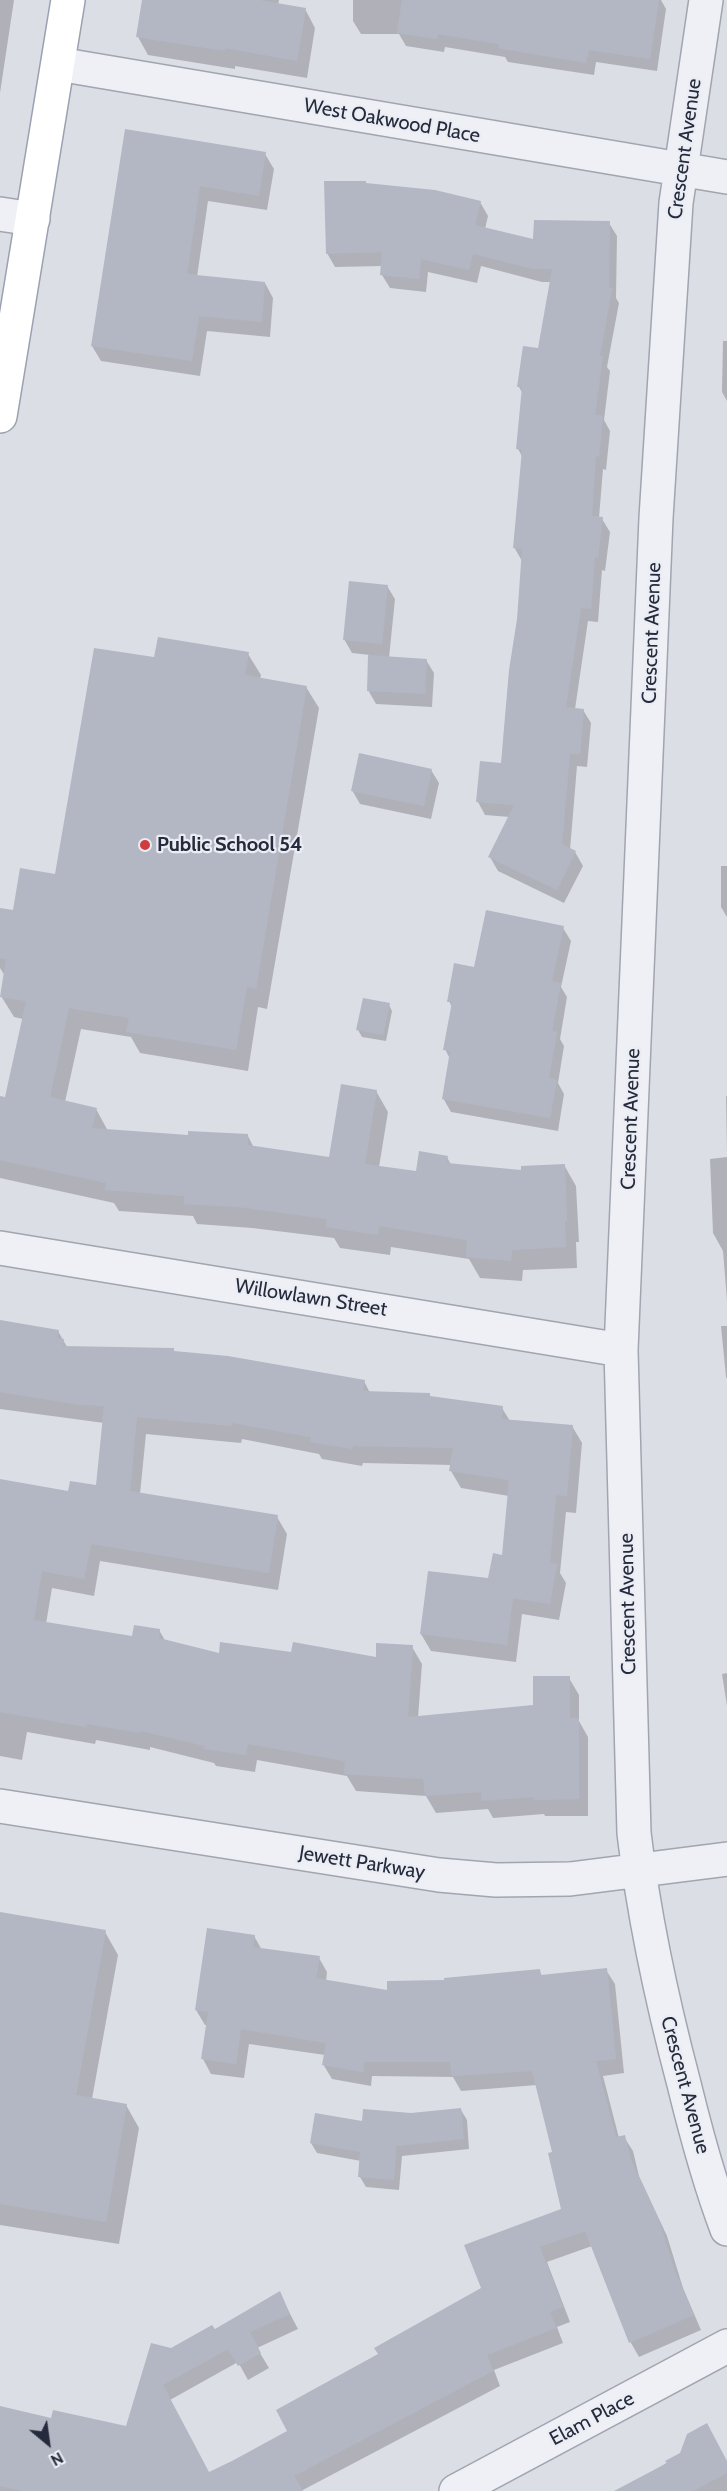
<!DOCTYPE html>
<style>
body{margin:0}
#map{position:relative;width:727px;height:2491px;overflow:hidden;background:#dcdee6;font-family:Cabin,sans-serif}
canvas{display:block}
.north{position:absolute;left:18px;top:2413px;width:60px;height:60px;-webkit-text-stroke:4px #ebedf4;paint-order:stroke;rotate:151deg;font-size:16px;font-weight:700;line-height:24px;text-align:center;color:#252b3c}
.north::after{content:'';display:block;margin:auto;width:21px;height:27px;background:#252b3c;clip-path:polygon(50% 0,100% 100%,50% 72%,0 100%)}
</style>
<div id="map">
<canvas width="727" height="2491"></canvas>
<div class="north">N</div>
</div>
<script>
const ctx = document.querySelector('canvas').getContext('2d');
ctx.lineJoin = 'round';
function paint(path, color) {
  ctx.fillStyle = color;
  ctx.fill(path, 'evenodd');
}
function trace(path, color, width, dash) {
  ctx.strokeStyle = color;
  ctx.lineWidth = width;
  ctx.lineCap = dash ? 'butt' : 'round';
  ctx.setLineDash(dash || []);
  ctx.stroke(path);
}
function drawText(font, color, halo, rows, align = 'center') {
  ctx.font = font + ' Cabin,sans-serif';
  ctx.lineWidth = 4.5;
  ctx.setLineDash([]);
  ctx.textBaseline = 'middle';
  ctx.strokeStyle = halo;
  ctx.fillStyle = color;
  for (const [text, x, y, turn = 0] of rows) {
    ctx.save();
    ctx.translate(x, y);
    ctx.rotate((+turn || 0) * Math.PI / 180);
    ctx.textAlign = isNaN(turn) ? turn : align;
    if (halo) ctx.strokeText(text, 0, 0);
    ctx.fillText(text, 0, 0);
    ctx.restore();
  }
}
paint(new Path2D(`
 M 0,0 L 14,0 L 0,93 Z
 M 144,0 L 279,0 L 278,5 L 305,9 L 315,28 L 307,78 L 235,66 L 235,69 L 148,55 L 138,37 Z
 M 353,0 L 661,0 L 666,9 L 657,71 L 596,62 L 594,75 L 508,62 L 505,57 L 445,47 L 444,52 L 406,46 L 399,34 L 361,34 L 353,21 Z
 M 126,131 L 265,154 L 274,169 L 267,210 L 208,201 L 197,277 L 265,283 L 273,298 L 270,337 L 207,331 L 200,376 L 101,361 L 92,346 Z
 M 366,184 L 480,202 L 488,216 L 485,229 L 535,241 L 609,223 L 617,236 L 616,298 L 619,303 L 607,367 L 610,371 L 604,420 L 610,431 L 606,470 L 603,469 L 599,518 L 602,519 L 610,532 L 605,571 L 602,570 L 598,622 L 588,621 L 575,709 L 583,710 L 591,723 L 587,767 L 577,766 L 570,850 L 575,852 L 583,866 L 564,903 L 498,871 L 490,857 L 510,817 L 485,815 L 478,802 L 502,765 L 518,619 L 522,561 L 514,547 L 523,458 L 518,449 L 523,394 L 519,387 L 539,350 L 551,282 L 542,282 L 481,266 L 477,283 L 428,272 L 426,292 L 390,288 L 382,275 L 383,266 L 335,267 L 327,253 Z
 M 723,341 L 727,341 L 727,401 L 722,392 Z
 M 387,586 L 395,599 L 389,658 L 426,660 L 434,673 L 432,707 L 376,704 L 368,690 L 370,655 L 352,653 L 344,639 Z
 M 248,654 L 261,675 L 260,679 L 306,687 L 319,708 L 267,1009 L 258,1007 L 248,1071 L 140,1053 L 131,1037 L 81,1029 L 65,1102 L 96,1109 L 108,1131 L 189,1137 L 248,1136 L 254,1148 L 331,1158 L 376,1091 L 388,1112 L 379,1167 L 417,1172 L 447,1157 L 451,1165 L 523,1171 L 564,1165 L 576,1186 L 579,1242 L 576,1242 L 577,1268 L 523,1270 L 522,1281 L 480,1278 L 469,1259 L 391,1247 L 390,1255 L 340,1248 L 334,1238 L 252,1228 L 197,1224 L 193,1216 L 119,1211 L 114,1203 L 0,1178 L 0,1097 L 7,1098 L 23,1019 L 14,1017 L 1,996 L 5,976 L 0,968 L 0,918 L 14,912 L 57,876 L 155,659 Z
 M 431,770 L 439,783 L 431,819 L 360,804 L 352,790 Z
 M 721,866 L 727,866 L 727,917 L 721,907 Z
 M 563,928 L 571,941 L 561,987 L 567,997 L 560,1039 L 564,1046 L 558,1083 L 564,1094 L 558,1131 L 451,1112 L 443,1098 L 450,1059 L 445,1049 L 452,1007 L 449,1001 L 475,969 Z
 M 389,1005 L 392,1011 L 386,1041 L 362,1037 L 358,1030 Z
 M 726,1096 L 727,1096 L 727,1154 Z
 M 727,1157 L 727,1301 L 723,1251 L 713,1233 L 710,1159 Z
 M 0,1326 L 58,1331 L 67,1347 L 175,1353 L 364,1381 L 370,1393 L 429,1394 L 431,1397 L 502,1408 L 510,1421 L 572,1426 L 582,1443 L 576,1513 L 566,1512 L 560,1573 L 566,1583 L 559,1620 L 522,1614 L 516,1662 L 431,1651 L 421,1634 L 490,1580 L 503,1557 L 509,1496 L 461,1488 L 451,1471 L 452,1465 L 363,1463 L 362,1466 L 322,1459 L 319,1454 L 242,1439 L 241,1443 L 146,1434 L 140,1494 L 277,1517 L 287,1534 L 278,1590 L 100,1561 L 94,1596 L 52,1588 L 46,1624 L 133,1638 L 159,1630 L 166,1642 L 220,1654 L 293,1654 L 377,1658 L 412,1647 L 422,1664 L 418,1718 L 535,1706 L 569,1678 L 579,1695 L 579,1721 L 588,1737 L 588,1816 L 545,1816 L 544,1814 L 493,1818 L 488,1809 L 436,1813 L 426,1796 L 356,1791 L 347,1776 L 257,1760 L 255,1772 L 216,1766 L 214,1763 L 150,1747 L 150,1750 L 96,1740 L 95,1744 L 27,1732 L 22,1760 L 0,1756 L 0,1481 L 70,1493 L 98,1487 L 104,1423 L 0,1409 Z
 M 721,1326 L 727,1326 L 727,1379 L 726,1377 Z
 M 727,1673 L 727,1706 L 722,1674 Z
 M 0,1914 L 105,1932 L 118,1955 L 92,2099 L 126,2105 L 139,2128 L 119,2244 L 0,2225 Z
 M 209,1929 L 254,1936 L 262,1950 L 319,1958 L 327,1972 L 326,1981 L 388,1992 L 446,1982 L 539,1971 L 543,1977 L 606,1970 L 615,1984 L 624,2073 L 603,2076 L 619,2138 L 624,2137 L 633,2151 L 639,2176 L 667,2236 L 683,2288 L 701,2330 L 639,2357 L 631,2343 L 592,2246 L 547,2262 L 570,2322 L 557,2327 L 563,2343 L 494,2370 L 500,2386 L 301,2491 L 0,2491 L 0,2407 L 52,2420 L 127,2428 L 171,2350 L 214,2331 L 279,2293 L 298,2329 L 257,2348 L 269,2368 L 248,2380 L 238,2362 L 170,2400 L 209,2473 L 290,2432 L 380,2355 L 482,2289 L 563,2209 L 554,2153 L 537,2085 L 461,2091 L 453,2077 L 372,2076 L 371,2086 L 332,2079 L 323,2064 L 325,2055 L 249,2044 L 244,2078 L 211,2074 L 203,2059 L 208,2025 L 205,2025 L 196,2010 Z
 M 461,2110 L 467,2120 L 469,2149 L 402,2156 L 399,2190 L 366,2187 L 360,2177 L 361,2161 L 317,2153 L 311,2143 L 364,2122 L 411,2114 Z
 M 681,2454 L 727,2463 L 727,2491 L 637,2491 L 647,2475 Z`), '#0003');
paint(new Path2D(`
 M 142,0 L 259,0 L 306,8 L 297,61 L 225,48 L 225,51 L 136,37 Z
 M 402,0 L 659,0 L 650,59 L 589,50 L 586,63 L 498,48 L 499,44 L 438,34 L 437,39 L 397,33 Z
 M 125,129 L 266,152 L 259,196 L 200,186 L 187,274 L 265,282 L 262,322 L 199,316 L 192,361 L 91,346 Z
 M 324,181 L 366,181 L 366,183 L 435,190 L 481,201 L 475,225 L 533,239 L 534,220 L 610,221 L 609,287 L 612,288 L 600,356 L 603,356 L 595,415 L 603,416 L 599,457 L 596,456 L 592,516 L 603,517 L 598,558 L 595,557 L 591,609 L 581,608 L 566,707 L 584,709 L 580,754 L 570,754 L 562,844 L 576,851 L 557,890 L 488,857 L 514,805 L 476,802 L 480,761 L 501,763 L 509,670 L 517,619 L 522,549 L 513,548 L 522,450 L 516,449 L 522,387 L 517,387 L 523,346 L 538,348 L 552,269 L 533,269 L 473,254 L 469,270 L 421,259 L 419,279 L 380,275 L 382,252 L 326,254 Z
 M 349,581 L 388,585 L 382,644 L 343,640 Z
 M 158,637 L 249,652 L 245,675 L 307,686 L 256,989 L 247,987 L 236,1050 L 126,1032 L 129,1018 L 69,1008 L 50,1097 L 97,1108 L 92,1128 L 188,1135 L 188,1131 L 248,1134 L 248,1145 L 329,1157 L 341,1084 L 377,1090 L 365,1164 L 416,1171 L 419,1151 L 448,1156 L 447,1163 L 521,1170 L 521,1166 L 565,1164 L 567,1221 L 565,1221 L 566,1247 L 512,1250 L 511,1261 L 466,1257 L 467,1240 L 379,1226 L 378,1235 L 326,1227 L 327,1219 L 239,1207 L 184,1204 L 184,1196 L 105,1190 L 106,1183 L 0,1160 L 0,1096 L 5,1097 L 26,1001 L 0,997 L 6,959 L 0,958 L 0,908 L 13,910 L 20,868 L 55,874 L 94,648 L 154,657 Z
 M 368,655 L 427,659 L 425,694 L 367,691 Z
 M 359,753 L 432,769 L 424,806 L 351,791 Z
 M 486,910 L 564,926 L 552,981 L 561,983 L 552,1031 L 557,1032 L 549,1078 L 557,1080 L 550,1118 L 442,1099 L 450,1051 L 443,1050 L 452,1002 L 447,1002 L 454,963 L 474,967 Z
 M 363,998 L 390,1003 L 383,1035 L 356,1030 Z
 M 0,1320 L 59,1330 L 57,1338 L 64,1339 L 63,1346 L 174,1348 L 174,1351 L 228,1356 L 365,1380 L 363,1391 L 430,1393 L 430,1396 L 503,1406 L 502,1419 L 573,1425 L 567,1496 L 556,1495 L 550,1563 L 557,1564 L 550,1604 L 513,1598 L 507,1645 L 420,1634 L 428,1571 L 488,1578 L 493,1553 L 502,1555 L 509,1480 L 449,1471 L 453,1448 L 353,1446 L 353,1449 L 310,1442 L 311,1437 L 232,1423 L 232,1426 L 137,1417 L 130,1491 L 278,1515 L 269,1573 L 91,1544 L 84,1579 L 42,1571 L 34,1620 L 132,1636 L 134,1625 L 160,1629 L 159,1638 L 219,1653 L 220,1642 L 291,1652 L 293,1642 L 376,1657 L 376,1643 L 413,1645 L 408,1717 L 533,1705 L 533,1676 L 570,1676 L 570,1718 L 579,1718 L 579,1799 L 534,1800 L 534,1797 L 481,1801 L 481,1792 L 425,1796 L 423,1779 L 344,1774 L 345,1761 L 248,1744 L 246,1755 L 204,1749 L 205,1746 L 141,1731 L 140,1733 L 87,1724 L 86,1727 L 0,1712 L 0,1479 L 68,1491 L 70,1481 L 96,1485 L 104,1406 L 81,1405 L 0,1392 Z
 M 0,1912 L 106,1930 L 76,2095 L 127,2104 L 106,2222 L 0,2204 Z
 M 207,1928 L 255,1935 L 253,1947 L 320,1956 L 316,1978 L 387,1990 L 387,1981 L 444,1980 L 444,1978 L 540,1969 L 541,1975 L 607,1968 L 616,2059 L 596,2061 L 616,2137 L 625,2135 L 631,2160 L 659,2220 L 675,2271 L 694,2315 L 629,2343 L 585,2231 L 540,2247 L 563,2307 L 550,2312 L 556,2328 L 487,2355 L 493,2371 L 294,2476 L 303,2491 L 22,2491 L 0,2486 L 0,2406 L 51,2418 L 53,2410 L 126,2426 L 151,2343 L 171,2348 L 212,2325 L 215,2329 L 280,2291 L 290,2314 L 250,2332 L 261,2353 L 238,2366 L 228,2349 L 163,2385 L 209,2472 L 232,2461 L 287,2431 L 276,2410 L 378,2354 L 374,2348 L 481,2288 L 464,2245 L 561,2209 L 548,2153 L 552,2152 L 532,2071 L 452,2076 L 450,2062 L 364,2062 L 363,2072 L 322,2065 L 326,2043 L 241,2029 L 236,2064 L 201,2059 L 208,2012 L 195,2010 Z
 M 461,2108 L 464,2139 L 396,2146 L 394,2180 L 358,2177 L 360,2152 L 310,2143 L 315,2113 L 362,2121 L 363,2109 L 411,2113 Z
 M 707,2423 L 727,2461 L 727,2473 L 693,2491 L 614,2491 L 667,2463 L 665,2461 L 680,2453 L 687,2434 Z`), '#b3b7c3');
const minor = new Path2D(`
 M 706,0 L 676,203 L 656,518 L 621,1350 L 634,1833 C 644,1918 662,2001 684,2084 C 696,2133 709,2182 727,2229
 M 58,64 L 727,177
 M 0,214 L 33,219
 M 0,1248 L 621,1350
 M 0,1806 L 439,1875 L 496,1880 L 570,1879 L 727,1859
 M 456,2491 L 727,2346`);
const major = new Path2D(`
 M 0,416 L 68,0`);
trace(minor, '#a1a5b0', 36);
trace(major, '#9ba1b2', 36);
trace(minor, '#eef0f5', 33);
trace(major, '#fff', 33);
for (const [x, y, r, color] of [
 [145,845,6,"#cf3d3e"]
]) {
  const dot = new Path2D();
  dot.arc(x, y, r, 0, 2 * Math.PI);
  ctx.fillStyle = color;
  ctx.fill(dot);
  trace(dot, '#ebedf4', 2);
}
drawText('20px', '#252b3c', '#ebedf4', [
 ["West Oakwood Place",392,121,10],
 ["Crescent Avenue",685,149,-82],
 ["Crescent Avenue",652,633,-88],
 ["Crescent Avenue",631,1119,-88],
 ["Willowlawn Street",311,1298,9],
 ["Crescent Avenue",628,1604,-91],
 ["Jewett Parkway",362,1863,9],
 ["Crescent Avenue",685,2085,75],
 ["Elam Place",592,2419,-28]
]);
drawText('bold 20px', '#252b3c', '#ebedf4', [
 ["Public School 54",157,845]
], 'left');
</script>
